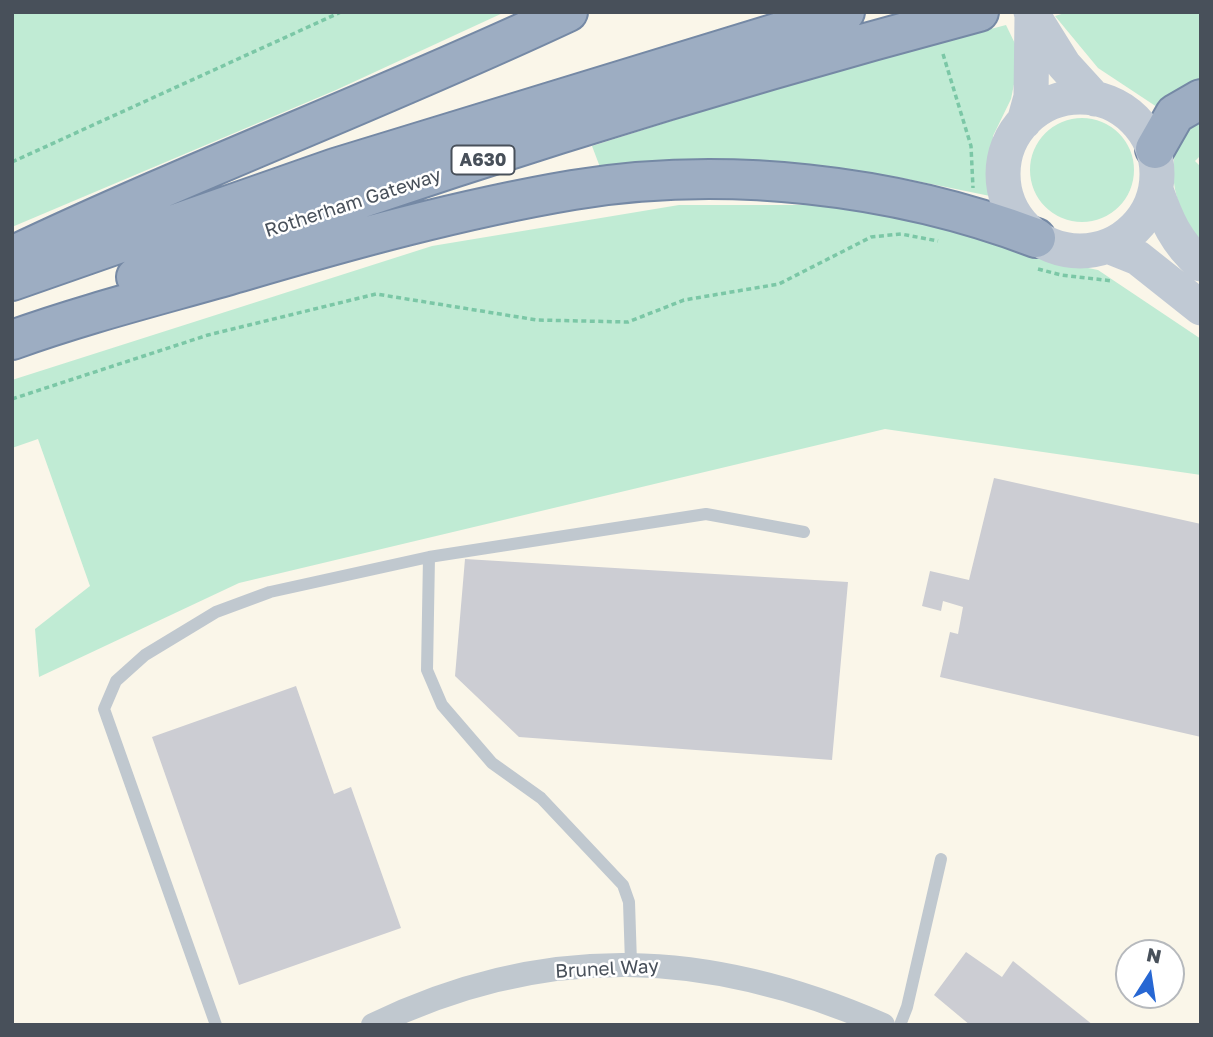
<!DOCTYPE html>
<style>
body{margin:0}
#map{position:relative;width:1213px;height:1037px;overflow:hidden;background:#f1efee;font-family:"Golos Text",sans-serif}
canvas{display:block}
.frame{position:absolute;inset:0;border:14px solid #48505a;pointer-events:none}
.north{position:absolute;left:1115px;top:939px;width:70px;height:70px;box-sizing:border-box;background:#fff;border:2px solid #b6b9bd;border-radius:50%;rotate:12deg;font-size:19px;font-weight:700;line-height:28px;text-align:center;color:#48505a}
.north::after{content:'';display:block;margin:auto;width:24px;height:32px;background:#2767d3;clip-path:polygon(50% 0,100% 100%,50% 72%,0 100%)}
</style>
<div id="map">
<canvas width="1213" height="1037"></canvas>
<div class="frame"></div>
<div class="north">N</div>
</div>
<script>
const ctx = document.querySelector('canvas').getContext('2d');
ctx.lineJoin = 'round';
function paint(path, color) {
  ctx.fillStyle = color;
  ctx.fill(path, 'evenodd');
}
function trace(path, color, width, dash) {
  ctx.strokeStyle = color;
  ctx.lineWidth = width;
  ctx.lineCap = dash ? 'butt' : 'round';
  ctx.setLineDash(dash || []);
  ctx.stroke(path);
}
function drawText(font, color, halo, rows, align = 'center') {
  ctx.font = font + ' "Golos Text",sans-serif';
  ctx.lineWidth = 5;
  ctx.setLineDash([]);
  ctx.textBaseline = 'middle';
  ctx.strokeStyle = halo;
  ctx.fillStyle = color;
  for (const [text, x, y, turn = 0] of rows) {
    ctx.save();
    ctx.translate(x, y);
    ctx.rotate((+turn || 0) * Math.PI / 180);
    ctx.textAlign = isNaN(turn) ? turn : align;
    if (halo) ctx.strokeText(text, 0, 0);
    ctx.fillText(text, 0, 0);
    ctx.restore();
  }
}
paint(new Path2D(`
 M 489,12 L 1201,12 L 1201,1025 L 12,1025 L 12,207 ZM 1129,953 L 1171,953 L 1171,995 L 1129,995 Z`), '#faf6e9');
paint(new Path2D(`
 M 12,12 L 505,12 L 336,90 L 12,227 Z
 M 1068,12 L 1201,12 L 1201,84 L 1157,107 L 1098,68 L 1055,16 Z
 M 1006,25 L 1020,54 L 1011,99 L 993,136 L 990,196 L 897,177 L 778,161 L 603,175 L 592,146 L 833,70 Z
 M 1201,113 L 1201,155 L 1195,161 L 1201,167 L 1201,240 C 1176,215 1163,166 1183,134 C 1188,127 1195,120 1201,113 Z
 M1030 170a52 52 0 1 1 104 0a52 52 0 1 1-104 0Z
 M 679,205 L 828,205 L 941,224 L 1024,255 L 1098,270 L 1201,339 L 1201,475 L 885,429 L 239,583 L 39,677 L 35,629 L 90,586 L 38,439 L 12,448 L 12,380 L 432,246 Z`), '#c0ebd4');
paint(new Path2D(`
 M 994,478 L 1201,524 L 1201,737 L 940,677 L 950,632 L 958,634 L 963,607 L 943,601 L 941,611 L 922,606 L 930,571 L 969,580 Z
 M 465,559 L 848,582 L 832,760 L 519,737 L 455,676 Z
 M 296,686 L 334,794 L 351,787 L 401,928 L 239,985 L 152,737 Z
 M 966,952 L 1002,977 L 1013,961 L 1093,1025 L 970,1025 L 934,995 Z`), '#cccdd3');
const trunk = new Path2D(`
 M 1155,149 L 1175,114 L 1201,99
 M 12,256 C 195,169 385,98 568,12
 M 136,277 C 413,177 694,88 979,12
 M 12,281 L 335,168 L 845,12
 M 12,340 C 87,313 164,294 240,272 C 349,240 461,209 573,190 C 724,165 894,184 1036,238`);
trace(trunk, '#7589a5', 42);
trace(new Path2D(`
 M 943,54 L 971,146 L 973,188
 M 12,162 L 341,12
 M 1038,269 L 1061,275 L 1113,281
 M 12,399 L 208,335 L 376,294 L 537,320 L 628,322 L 684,300 L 779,284 L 871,237 L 901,234 L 938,241`), '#7bc7a6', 3.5, [5, 3.5]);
trace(new Path2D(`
 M 429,557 L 427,670 L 442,705 L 492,763 L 541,798 L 623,885 L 629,902 L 631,963
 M 216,1025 L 104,709 L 116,681 L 145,655 L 216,612 L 270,592 L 429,557 L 706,514 L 804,532
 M 900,1025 L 907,1007 L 941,859`), '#c0c8cf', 12);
trace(new Path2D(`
 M 373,1025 C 546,941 710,949 883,1025`), '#c0c8cf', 24);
trace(new Path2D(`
 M 1031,12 L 1064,65 L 1095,99
 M1003 174a77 77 0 1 1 154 0a77 77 0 1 1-154 0Z
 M 1024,122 L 1031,97 L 1032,16
 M 1156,190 C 1166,219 1176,243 1201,264
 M 1108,246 L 1138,258 L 1201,308`), '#c0c9d4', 35);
trace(trunk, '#9dadc2', 38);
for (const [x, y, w] of [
 [483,160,63]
]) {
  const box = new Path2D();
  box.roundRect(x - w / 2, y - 14.5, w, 29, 5);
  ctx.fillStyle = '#fff';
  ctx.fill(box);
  trace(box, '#48505a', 2);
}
drawText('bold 18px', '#48505a', null, [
 ["A630",483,160]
]);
drawText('19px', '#48505a', '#fff', [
 ["Rotherham Gateway",353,203,-18],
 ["Brunel Way",607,969,-3]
]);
</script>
